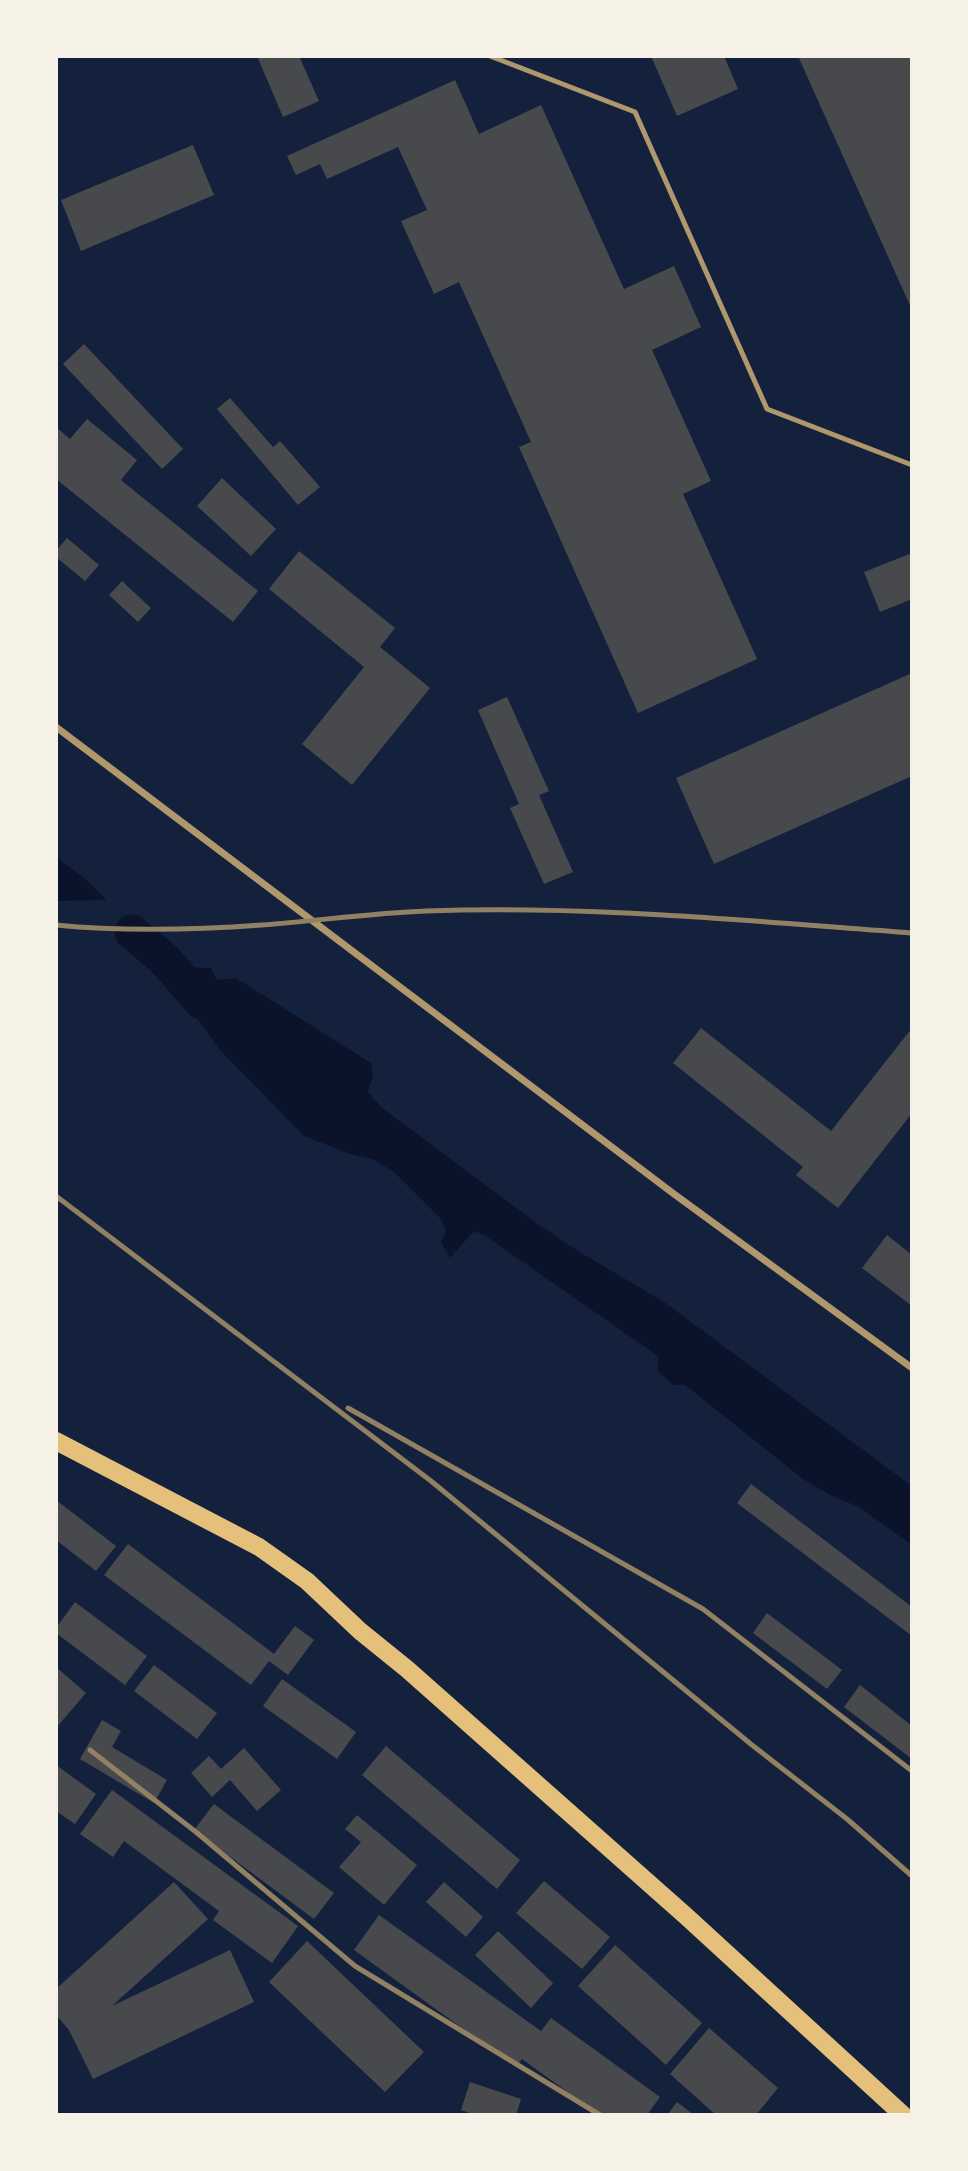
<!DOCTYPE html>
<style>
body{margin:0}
#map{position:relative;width:968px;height:2171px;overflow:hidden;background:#14213d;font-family:"Noto Serif",serif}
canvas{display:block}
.frame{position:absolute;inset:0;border:58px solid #f6f1e7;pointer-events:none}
</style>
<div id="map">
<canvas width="968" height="2171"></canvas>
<div class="frame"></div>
</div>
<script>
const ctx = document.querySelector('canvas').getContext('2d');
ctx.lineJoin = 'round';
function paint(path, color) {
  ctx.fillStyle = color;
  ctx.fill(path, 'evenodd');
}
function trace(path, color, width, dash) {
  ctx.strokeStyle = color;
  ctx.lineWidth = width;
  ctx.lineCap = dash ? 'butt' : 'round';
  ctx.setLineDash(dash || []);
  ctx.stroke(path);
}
paint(new Path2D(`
 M 56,857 L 83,877 L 107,900 L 56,901 Z
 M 160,966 L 211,968 L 217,980 L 236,978 L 371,1063 L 373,1076 L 368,1092 L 382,1108 L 538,1224 L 578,1251 L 664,1302 L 912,1486 L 912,1545 L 859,1507 L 830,1495 L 803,1479 L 685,1385 L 673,1385 L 658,1371 L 658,1356 L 484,1235 L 474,1231 L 450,1258 L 441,1242 L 446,1231 L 440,1218 L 395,1173 L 373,1159 L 350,1154 L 304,1136 L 219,1049 Z`), '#0b132b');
trace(new Path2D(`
 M 132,932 L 166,961 L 201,1002`), '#0b132b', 35);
paint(new Path2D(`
 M 257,56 L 299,56 L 319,101 L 283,117 Z
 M 651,56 L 724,56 L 738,89 L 677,116 Z
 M 798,56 L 912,56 L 912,310 Z
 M 455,80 L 479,134 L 541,105 L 624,289 L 674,266 L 701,327 L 652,350 L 711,481 L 683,494 L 757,659 L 638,713 L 519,447 L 531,442 L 459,282 L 434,294 L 401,221 L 427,210 L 398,147 L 327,179 L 320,164 L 296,175 L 287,156 Z
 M 193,145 L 214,195 L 81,251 L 61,200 Z
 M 84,344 L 183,449 L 162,469 L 63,364 Z
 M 230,398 L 273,447 L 280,441 L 320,487 L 298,505 L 217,409 Z
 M 87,419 L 137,460 L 121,480 L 258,591 L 233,622 L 56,479 L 56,427 L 70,439 Z
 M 222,478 L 276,529 L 251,556 L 197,506 Z
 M 67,538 L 99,565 L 85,581 L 56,557 L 56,551 Z
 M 299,551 L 395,628 L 380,647 L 430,688 L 352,785 L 302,744 L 364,667 L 269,589 Z
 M 912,553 L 912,599 L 880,612 L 864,572 Z
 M 122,581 L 151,608 L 138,622 L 109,595 Z
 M 912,673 L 912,776 L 714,864 L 676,778 Z
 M 507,697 L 549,791 L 539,795 L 573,872 L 544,884 L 510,808 L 519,804 L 478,710 Z
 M 701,1028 L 831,1131 L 912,1028 L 912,1113 L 838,1208 L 796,1175 L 803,1167 L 673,1063 Z
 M 887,1235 L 912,1255 L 912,1306 L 862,1268 Z
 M 751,1484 L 912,1607 L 912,1636 L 737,1503 Z
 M 56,1500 L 116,1546 L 96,1571 L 56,1540 Z
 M 128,1544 L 274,1654 L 295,1626 L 314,1640 L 288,1675 L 269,1661 L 251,1685 L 104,1575 Z
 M 75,1602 L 147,1656 L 125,1685 L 56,1633 L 56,1628 Z
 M 767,1613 L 842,1670 L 827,1689 L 753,1633 Z
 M 154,1665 L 217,1713 L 197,1739 L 134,1691 Z
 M 56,1667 L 86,1693 L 56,1728 Z
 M 282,1679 L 356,1732 L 337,1759 L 263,1706 Z
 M 860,1685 L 912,1726 L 912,1759 L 844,1707 Z
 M 102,1720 L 121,1731 L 112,1747 L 167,1780 L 154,1803 L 80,1759 Z
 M 386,1746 L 520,1860 L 497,1889 L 362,1775 Z
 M 244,1748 L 281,1790 L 257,1811 L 230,1780 L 212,1797 L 191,1773 L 209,1756 L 221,1769 Z
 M 56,1765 L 96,1794 L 75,1824 L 56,1811 Z
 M 112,1790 L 298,1926 L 272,1963 L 213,1920 L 219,1911 L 124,1841 L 113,1857 L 80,1834 Z
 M 214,1804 L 334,1893 L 314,1919 L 194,1830 Z
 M 357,1815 L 417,1865 L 384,1905 L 339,1867 L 361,1842 L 345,1829 Z
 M 544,1881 L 610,1937 L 582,1969 L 516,1913 Z
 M 174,1882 L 208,1919 L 112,2006 L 230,1950 L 254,2002 L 93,2079 L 69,2030 L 56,2015 L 56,1989 Z
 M 444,1882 L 483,1917 L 466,1937 L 426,1902 Z
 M 379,1915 L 541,2031 L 551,2018 L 660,2097 L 647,2115 L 599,2115 L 522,2059 L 516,2067 L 354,1950 Z
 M 498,1931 L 553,1983 L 531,2008 L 475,1955 Z
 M 307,1941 L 424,2052 L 385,2092 L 269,1982 Z
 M 615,1945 L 702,2023 L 666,2065 L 578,1986 Z
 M 709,2028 L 778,2088 L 756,2115 L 716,2115 L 670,2074 Z
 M 470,2082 L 521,2099 L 516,2115 L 476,2115 L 461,2110 Z
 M 677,2102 L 694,2115 L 667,2115 Z`), '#48494c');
trace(new Path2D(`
 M 490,56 L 635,112 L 767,409 L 912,465`), '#b1986c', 5);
trace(new Path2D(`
 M 56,727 L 674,1194 L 912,1368`), '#b1986c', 7);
trace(new Path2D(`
 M 56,1441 L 259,1547 L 307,1581 L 360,1631 L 407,1669 L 687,1917 L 903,2115`), '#e5c07b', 18);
trace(new Path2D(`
 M 56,925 C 125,932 193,930 262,925 C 317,921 371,913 426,911 C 588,905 750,921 912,933
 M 56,1196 L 431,1481 L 752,1745 L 847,1819 L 912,1876
 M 348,1408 L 703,1609 L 912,1771
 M 90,1750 L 196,1832 L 355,1966 L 600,2115`), '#918062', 5);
</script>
